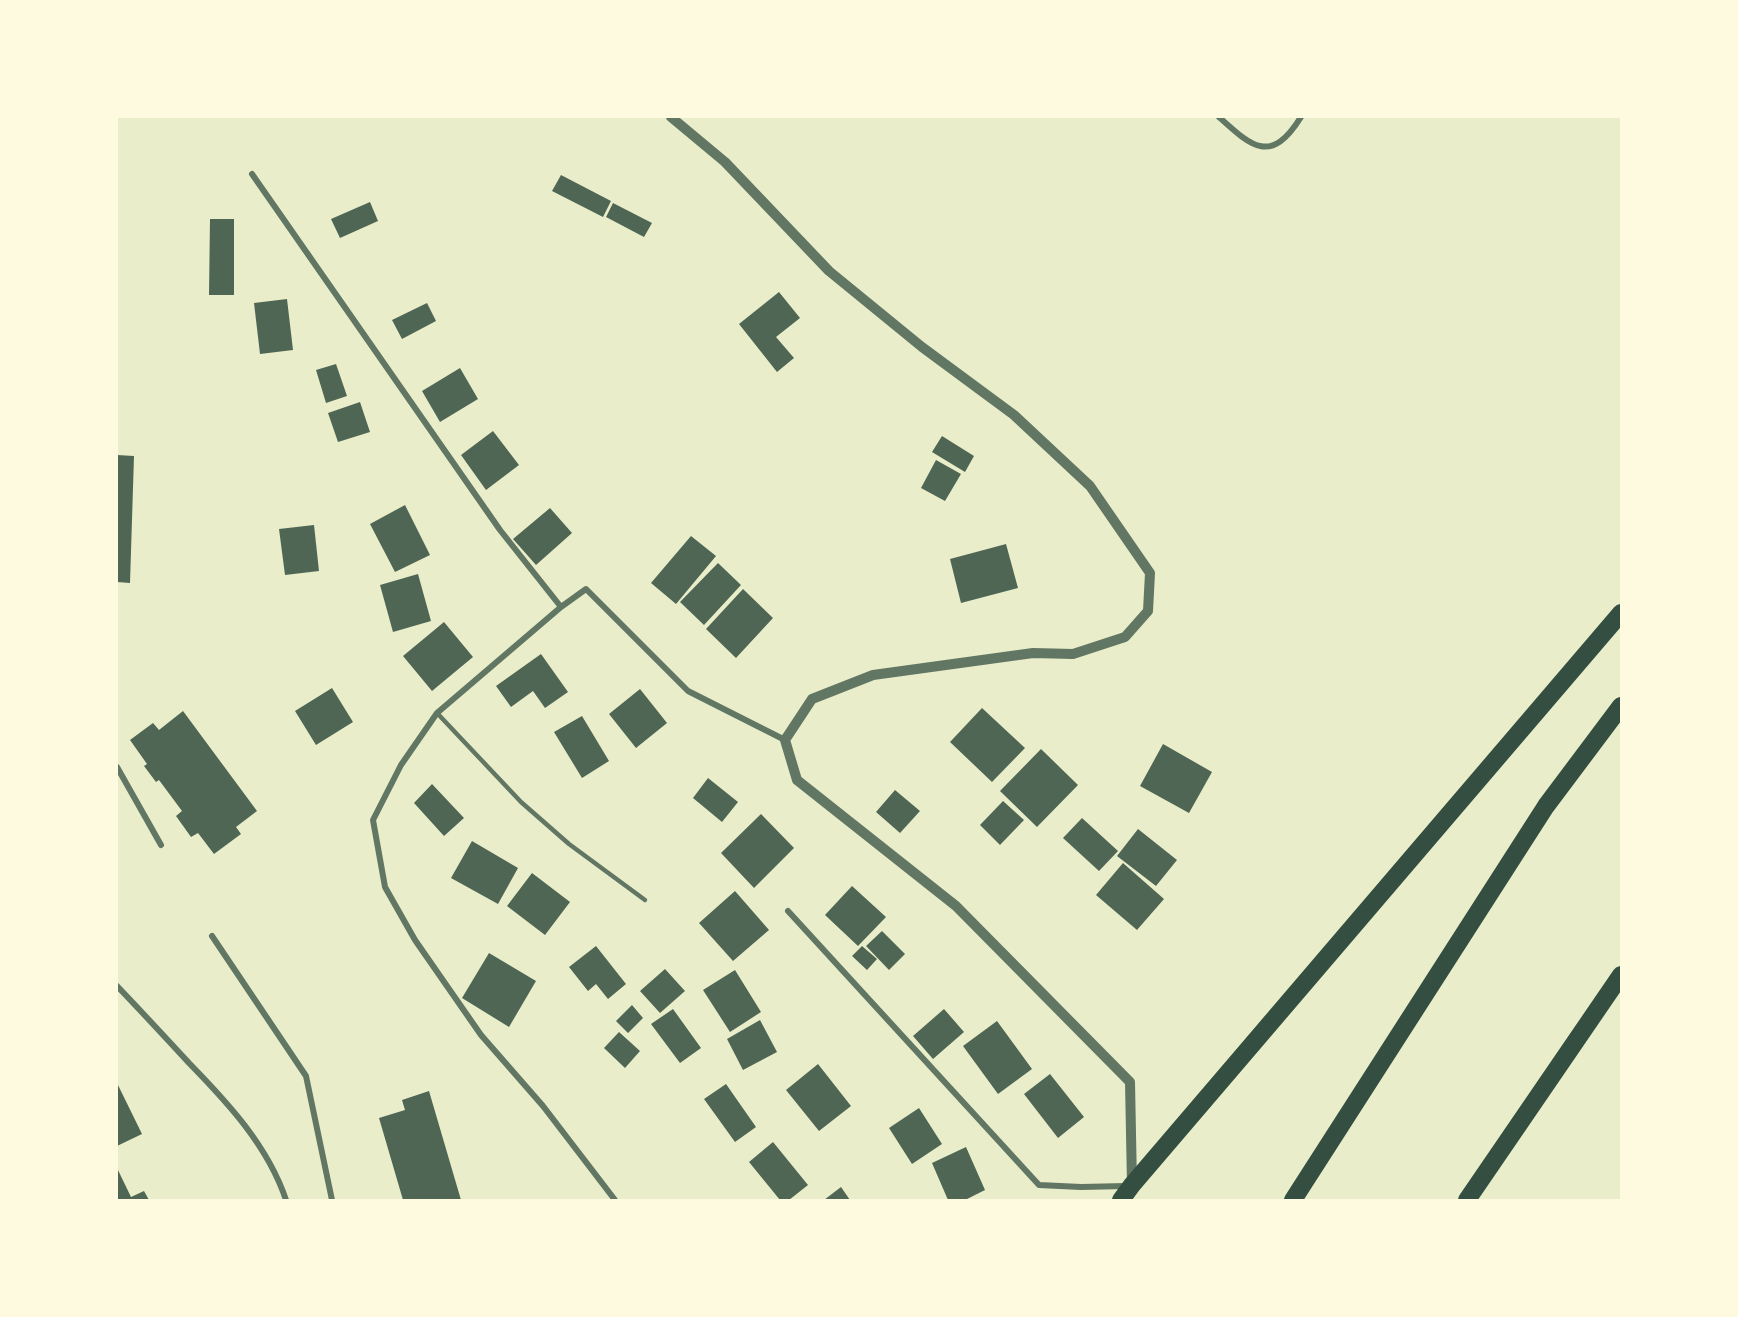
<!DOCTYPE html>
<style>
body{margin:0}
#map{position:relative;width:1738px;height:1317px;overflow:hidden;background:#e9edc9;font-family:Mulish,sans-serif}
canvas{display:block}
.frame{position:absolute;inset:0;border:118px solid #fefae0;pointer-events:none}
</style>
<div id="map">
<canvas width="1738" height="1317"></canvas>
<div class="frame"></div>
</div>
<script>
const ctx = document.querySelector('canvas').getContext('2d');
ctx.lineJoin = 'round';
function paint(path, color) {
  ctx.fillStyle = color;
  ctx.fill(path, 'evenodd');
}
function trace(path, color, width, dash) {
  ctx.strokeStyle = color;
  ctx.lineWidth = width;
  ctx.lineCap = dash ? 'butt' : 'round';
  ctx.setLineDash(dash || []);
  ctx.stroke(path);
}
paint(new Path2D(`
 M 561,175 L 611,201 L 603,217 L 552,191 Z
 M 370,202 L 378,221 L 340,238 L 331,219 Z
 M 613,203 L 652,223 L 644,237 L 606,217 Z
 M 210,219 L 234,219 L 234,295 L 209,295 Z
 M 779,292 L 800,318 L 776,337 L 794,358 L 777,372 L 739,324 Z
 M 287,299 L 293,350 L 260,354 L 254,303 Z
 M 427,303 L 436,321 L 402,339 L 392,320 Z
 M 336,364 L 347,396 L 326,403 L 316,370 Z
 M 460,368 L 478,399 L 440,422 L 422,391 Z
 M 360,402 L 370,432 L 338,442 L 328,413 Z
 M 493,431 L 519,465 L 486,490 L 461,455 Z
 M 942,436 L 974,456 L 965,472 L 932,452 Z
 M 117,455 L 134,456 L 130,583 L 117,582 Z
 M 936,460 L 961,474 L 945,501 L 921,488 Z
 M 405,505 L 430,555 L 395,572 L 370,524 Z
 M 550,508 L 572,533 L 536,565 L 513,539 Z
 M 314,525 L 319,571 L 285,575 L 279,529 Z
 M 691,536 L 716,556 L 676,604 L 651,583 Z
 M 1006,544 L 1018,588 L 961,603 L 950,559 Z
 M 718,563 L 741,585 L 704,625 L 680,602 Z
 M 418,574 L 431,621 L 393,632 L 380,585 Z
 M 743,589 L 773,618 L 736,658 L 706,629 Z
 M 444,622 L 473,657 L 432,691 L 403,656 Z
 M 541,654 L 568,692 L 545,708 L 533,691 L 511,707 L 496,686 Z
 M 332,688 L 353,722 L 316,745 L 295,711 Z
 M 640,689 L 667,723 L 636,748 L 609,714 Z
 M 982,708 L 1025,748 L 992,782 L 950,742 Z
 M 183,711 L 257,811 L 236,827 L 241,834 L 214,854 L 198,833 L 191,837 L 176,816 L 182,811 L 159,780 L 156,782 L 144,766 L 147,764 L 130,740 L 153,723 L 159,730 Z
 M 582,716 L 609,761 L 582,778 L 554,732 Z
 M 1163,744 L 1212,772 L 1189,813 L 1140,786 Z
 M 1041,749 L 1078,785 L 1037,827 L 1000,791 Z
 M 708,778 L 738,802 L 722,822 L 693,798 Z
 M 432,784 L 464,818 L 444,836 L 414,803 Z
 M 895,790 L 920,811 L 900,833 L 876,812 Z
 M 1003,801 L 1024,820 L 1000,845 L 980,825 Z
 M 761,814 L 794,848 L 754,888 L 721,853 Z
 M 1082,818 L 1118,851 L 1099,871 L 1063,838 Z
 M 1138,829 L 1177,860 L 1156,886 L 1117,856 Z
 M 472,841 L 518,868 L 498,904 L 451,878 Z
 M 1123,863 L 1164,899 L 1137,930 L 1096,895 Z
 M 532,873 L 570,902 L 545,935 L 507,906 Z
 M 852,886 L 886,917 L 858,946 L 825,915 Z
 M 735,891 L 769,930 L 733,961 L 699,923 Z
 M 882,931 L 905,954 L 889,970 L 866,946 Z
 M 596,946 L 626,984 L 608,999 L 596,984 L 588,991 L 569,967 Z
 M 862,946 L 877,959 L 867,970 L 852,956 Z
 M 489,953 L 536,981 L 509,1027 L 462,998 Z
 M 665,969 L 685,991 L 660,1013 L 640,991 Z
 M 735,970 L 761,1012 L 730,1032 L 703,990 Z
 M 632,1005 L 643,1018 L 628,1033 L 616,1021 Z
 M 673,1009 L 701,1048 L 680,1063 L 651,1024 Z
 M 944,1009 L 964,1032 L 933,1059 L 913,1036 Z
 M 760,1020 L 777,1052 L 743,1070 L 727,1039 Z
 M 997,1021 L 1032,1069 L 998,1094 L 963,1046 Z
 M 619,1032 L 640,1051 L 625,1068 L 604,1048 Z
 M 818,1064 L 851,1106 L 819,1131 L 786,1090 Z
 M 1050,1074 L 1084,1117 L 1058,1138 L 1024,1094 Z
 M 117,1083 L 142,1134 L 117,1146 Z
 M 726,1084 L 756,1127 L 735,1142 L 704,1099 Z
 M 429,1091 L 461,1200 L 403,1200 L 379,1118 L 405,1110 L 402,1100 Z
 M 919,1108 L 942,1144 L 912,1164 L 889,1128 Z
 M 773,1142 L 808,1185 L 789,1200 L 780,1200 L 749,1162 Z
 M 966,1147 L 985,1190 L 965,1200 L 948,1200 L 932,1163 Z
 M 117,1168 L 131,1197 L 144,1191 L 149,1200 L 117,1200 Z
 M 841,1187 L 850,1200 L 824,1200 Z`), '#4f6655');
trace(new Path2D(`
 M 437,713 L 521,802 L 569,844 L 645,900`), '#617663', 4.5);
trace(new Path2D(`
 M 1219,117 C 1252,147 1271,165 1301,117
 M 252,174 L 500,530 L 561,607
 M 117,767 L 161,845
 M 788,911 L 1039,1185 L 1081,1187 L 1126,1186
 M 212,936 L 306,1076 L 332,1200
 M 117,986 C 141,1011 165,1037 189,1063 C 228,1103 268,1146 286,1200
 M 615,1200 L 543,1106 L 481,1035 L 415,940 L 385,887 L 373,820 L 401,765 L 437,713 L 561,607 L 586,589 L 688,691 L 785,740`), '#617663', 6);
trace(new Path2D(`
 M 671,117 L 725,162 L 829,271 L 922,347 L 1014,415 L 1090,486 L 1150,573 L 1148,611 L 1125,637 L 1073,654 L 1033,653 L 873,675 L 812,699 L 785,740 L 797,780 L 956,906 L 1130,1082 L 1132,1185`), '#617663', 10);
trace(new Path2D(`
 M 1121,1200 L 1132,1185 L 1621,613
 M 1293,1200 L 1546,806 L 1621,706
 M 1467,1200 L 1621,975`), '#344e41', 18);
</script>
